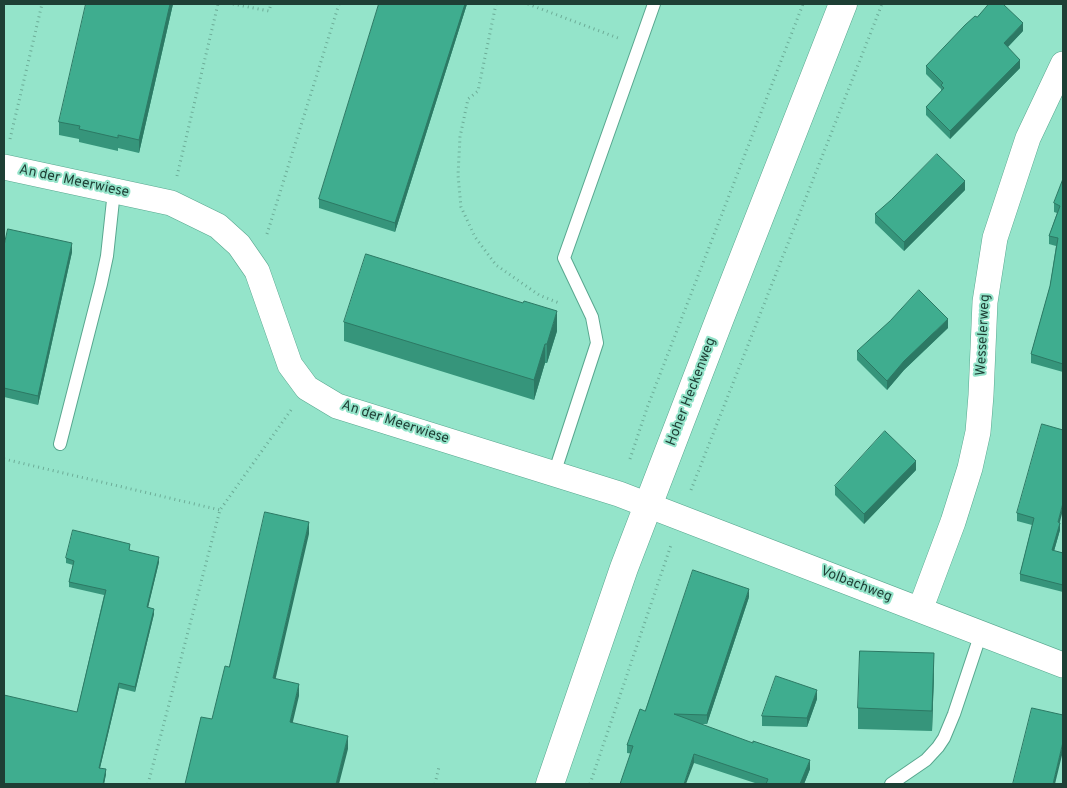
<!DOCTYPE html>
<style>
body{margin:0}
#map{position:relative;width:1067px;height:788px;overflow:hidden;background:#94e4ca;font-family:Overpass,sans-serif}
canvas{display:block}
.frame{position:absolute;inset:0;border:5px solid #1e3f35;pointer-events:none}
</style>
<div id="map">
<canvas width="1067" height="788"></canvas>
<div class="frame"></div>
</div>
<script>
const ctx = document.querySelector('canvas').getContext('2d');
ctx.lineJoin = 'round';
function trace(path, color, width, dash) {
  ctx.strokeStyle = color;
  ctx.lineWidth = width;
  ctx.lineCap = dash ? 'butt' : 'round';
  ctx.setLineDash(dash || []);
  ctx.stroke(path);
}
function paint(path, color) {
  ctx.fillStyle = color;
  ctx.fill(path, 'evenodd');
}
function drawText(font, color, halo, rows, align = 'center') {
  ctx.font = font + ' Overpass,sans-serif';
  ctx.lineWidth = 4;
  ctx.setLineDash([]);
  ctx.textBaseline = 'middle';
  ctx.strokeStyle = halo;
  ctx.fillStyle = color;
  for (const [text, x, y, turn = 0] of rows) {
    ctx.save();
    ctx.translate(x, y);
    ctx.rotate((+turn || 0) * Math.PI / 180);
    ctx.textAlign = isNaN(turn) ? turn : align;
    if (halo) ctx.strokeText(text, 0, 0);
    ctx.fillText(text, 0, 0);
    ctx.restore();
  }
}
const service = new Path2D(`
 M 60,444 L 101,284 L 107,256 L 114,191
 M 554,474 L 597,343 L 592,317 L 564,258 L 654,4
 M 891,784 L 926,760 L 938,747 L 944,738 L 954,714 L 981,633`);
const minor = new Path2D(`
 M 4,167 L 171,203 L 218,226 L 239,245 L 257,271 L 290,365 L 307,388 L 337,406 L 619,494 L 1063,665
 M 920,610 L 953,522 L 970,468 L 978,432 L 981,395 L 985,302 L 995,238 L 1028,138 L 1063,64`);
const tertiary = new Path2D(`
 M 550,784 L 624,568 L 720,318 L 843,4`);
trace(service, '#58a78f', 14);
trace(minor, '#58a78f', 26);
trace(tertiary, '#58a78f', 29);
trace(new Path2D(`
 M 233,4 L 269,11 L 271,4
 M 496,4 L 478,91 L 468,99 L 460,137 L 458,175 L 461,207 L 475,237 L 496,265 L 539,295 L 559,303
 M 528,4 L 618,38
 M 10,139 L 42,4
 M 177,176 L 218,4
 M 267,234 L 339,4
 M 4,459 L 220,510
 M 630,459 L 647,408 L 803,4
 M 691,490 L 882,4
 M 148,784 L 220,510 L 291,410
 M 435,784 L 439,767
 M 590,784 L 671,545`), '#6cac97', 3, [1, 4]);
trace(service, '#fff', 12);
trace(minor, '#fff', 25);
trace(tertiary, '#fff', 28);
paint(new Path2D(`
 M 173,4 L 139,153 L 118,148 L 118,151 L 79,142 L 79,139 L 59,135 L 59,122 Z
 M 379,4 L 467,4 L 395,232 L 319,208 L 319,199 Z
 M 1023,31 L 1008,47 L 1020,68 L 950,139 L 926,115 L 926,107 L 941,91 L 941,89 L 926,74 L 926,66 Z
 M 1063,179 L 1063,372 L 1031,363 L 1031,354 L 1050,286 L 1056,246 L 1049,244 L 1049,236 L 1057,213 L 1054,212 L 1054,203 Z
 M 965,190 L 904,251 L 875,223 L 875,214 Z
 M 4,246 L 72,252 L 38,405 L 4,397 Z
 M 344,322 L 557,331 L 547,363 L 545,363 L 534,400 L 344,341 Z
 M 948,328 L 904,370 L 887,390 L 857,360 L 857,351 Z
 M 916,470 L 864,524 L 835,495 L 835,486 Z
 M 1017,513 L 1060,523 L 1060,530 L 1054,551 L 1063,553 L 1063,592 L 1020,581 L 1020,574 L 1032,525 L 1017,521 Z
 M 130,550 L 159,562 L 148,607 L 154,614 L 135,692 L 119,688 L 100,768 L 106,774 L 104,784 L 4,784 L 77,712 L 104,595 L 69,587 L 69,582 L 73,565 L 66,563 L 66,558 Z
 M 749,597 L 707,724 L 700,724 L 810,769 L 804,784 L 758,784 L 694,763 L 627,753 L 627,745 Z
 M 934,673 L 932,731 L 858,729 L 858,708 Z
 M 817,699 L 807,727 L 762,726 L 762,716 Z`), '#36957b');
paint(new Path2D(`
 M 170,4 L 173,4 L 139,153 L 139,140 Z
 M 465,4 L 467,4 L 395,232 L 395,223 Z
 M 1023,23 L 1023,31 L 1004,51 L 1004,43 Z
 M 1020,60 L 1020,68 L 950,139 L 950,131 Z
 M 965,181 L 965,190 L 904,251 L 904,242 Z
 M 72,243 L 72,252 L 38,405 L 38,396 Z
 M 557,311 L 557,331 L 547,363 L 547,344 Z
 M 948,319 L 948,328 L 904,370 L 887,390 L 887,381 L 904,361 Z
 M 545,344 L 545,363 L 534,400 L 534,380 Z
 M 916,461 L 916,470 L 864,524 L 864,514 Z
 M 1063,503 L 1063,510 L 1058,529 L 1058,522 Z
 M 309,522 L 309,534 L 273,690 L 273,678 Z
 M 1060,523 L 1060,530 L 1052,558 L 1052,550 Z
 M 159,557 L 159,562 L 147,612 L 147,607 Z
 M 749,589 L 749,597 L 707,724 L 707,715 Z
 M 154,609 L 154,614 L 135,692 L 135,687 Z
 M 934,653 L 934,673 L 932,731 L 932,711 Z
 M 119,683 L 119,688 L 99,772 L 99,768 Z
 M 299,684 L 299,696 L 290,734 L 290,722 Z
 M 817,690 L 817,699 L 807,727 L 807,718 Z
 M 348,736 L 348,749 L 339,784 L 336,784 Z
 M 1063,742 L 1063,751 L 1055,784 L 1053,784 Z
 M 694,754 L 694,763 L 686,784 L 684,784 Z
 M 810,760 L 810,769 L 804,784 L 800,784 Z
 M 106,769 L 106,774 L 104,784 L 103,784 Z`), '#2c7964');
const building = new Path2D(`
 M 86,4 L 170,4 L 139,140 L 118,135 L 118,138 L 79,129 L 80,126 L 59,122 Z
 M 379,4 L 465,4 L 395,223 L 319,199 Z
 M 989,4 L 1003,4 L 1023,23 L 1004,43 L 1020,60 L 950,131 L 926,107 L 944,88 L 941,85 L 943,83 L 926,66 L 965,25 L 975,16 L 977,17 Z
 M 937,154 L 965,181 L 904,242 L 875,214 L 891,200 Z
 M 1063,179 L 1063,364 L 1031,354 L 1050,286 L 1058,238 L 1049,236 L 1060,206 L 1054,203 Z
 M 8,229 L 72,243 L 38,396 L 4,388 L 4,246 Z
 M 366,254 L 523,303 L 524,301 L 557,311 L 547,344 L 545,344 L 534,380 L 344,322 Z
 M 919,290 L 948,319 L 904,361 L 887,381 L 857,351 L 890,321 Z
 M 1042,424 L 1063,430 L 1063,503 L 1058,522 L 1060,523 L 1052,550 L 1063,553 L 1063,585 L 1020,574 L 1034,518 L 1017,513 Z
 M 885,431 L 916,461 L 864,514 L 835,486 Z
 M 265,512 L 309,522 L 273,678 L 299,684 L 290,722 L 348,736 L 336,784 L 185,784 L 201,717 L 212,719 L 225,666 L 229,667 Z
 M 73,530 L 130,544 L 129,550 L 159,557 L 147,607 L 154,609 L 135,687 L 119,683 L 99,768 L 106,769 L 103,784 L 4,784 L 4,695 L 77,712 L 106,590 L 69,582 L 74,561 L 66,558 Z
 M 693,570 L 749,589 L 707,715 L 674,714 L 753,743 L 753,741 L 810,760 L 800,784 L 766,784 L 768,779 L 694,754 L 684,784 L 620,784 L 633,746 L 627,745 L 640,709 L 645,711 Z
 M 860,651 L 934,653 L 932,711 L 858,708 Z
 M 776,676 L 817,690 L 807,718 L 762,716 Z
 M 1032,708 L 1063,715 L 1063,742 L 1053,784 L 1013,784 Z`);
paint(building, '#3fad8f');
trace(building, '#2c7964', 1);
drawText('14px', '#1e3f35', '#94e4ca', [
 ["An der Meerwiese",74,182,12],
 ["Wesselerweg",984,335,-87],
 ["Hoher Heckenweg",692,392,-69],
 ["An der Meerwiese",395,423,18],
 ["Volbachweg",856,585,21]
]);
</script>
